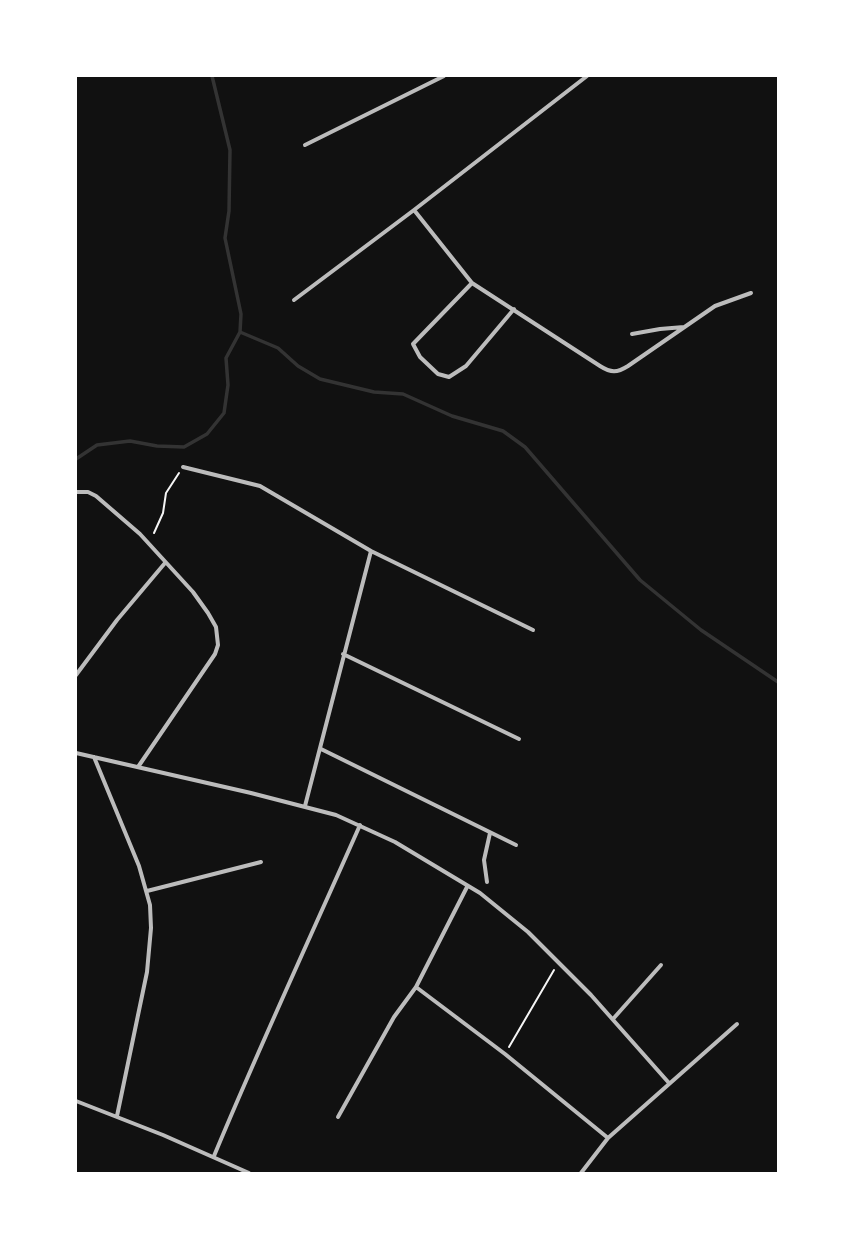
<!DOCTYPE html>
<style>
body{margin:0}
#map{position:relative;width:854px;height:1249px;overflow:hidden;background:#111;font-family:"Titillium Web",sans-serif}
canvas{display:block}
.frame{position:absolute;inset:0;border:77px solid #fff;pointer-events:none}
</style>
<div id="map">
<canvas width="854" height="1249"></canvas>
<div class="frame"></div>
</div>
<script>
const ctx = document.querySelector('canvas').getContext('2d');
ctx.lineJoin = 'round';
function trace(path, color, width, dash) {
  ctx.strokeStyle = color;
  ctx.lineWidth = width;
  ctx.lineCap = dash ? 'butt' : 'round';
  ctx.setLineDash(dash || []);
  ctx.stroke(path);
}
trace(new Path2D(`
 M 240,332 L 278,348 L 298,366 L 320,379 L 374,392 L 403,394 L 452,416 L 503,431 L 525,447 L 640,580 L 701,630 L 778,682
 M 76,459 L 97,445 L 130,441 L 157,446 L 184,447 L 207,434 L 224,413 L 228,385 L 226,358 L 240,332 L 241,314 L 225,238 L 229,211 L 230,150 L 212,76`), '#333', 3.5);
trace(new Path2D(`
 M 154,533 L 163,513 L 166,493 L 179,473
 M 509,1047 L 554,970`), '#f5f5f5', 2);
trace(new Path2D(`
 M 305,145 L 444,76
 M 414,210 L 472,283 L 600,366 C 611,373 617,373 628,366 L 715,306 L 751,293
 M 472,283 L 413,344 L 420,357 L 438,374 L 449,377 L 466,366 L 514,309
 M 294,300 L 414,210 L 587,76
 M 632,334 L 660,329 L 684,327
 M 183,467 L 260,486 L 371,551 L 533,630
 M 76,492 L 88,492 L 96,496 L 140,534 L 193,592 L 208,613 L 216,627 L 218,645 L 215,654 L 138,767
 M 343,654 L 519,739
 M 76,675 L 117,620 L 165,563
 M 321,749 L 516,845
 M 76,753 L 251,793 L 336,815 L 395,842 L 480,893 L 528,932 L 591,995 L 669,1083
 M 94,757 L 139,866 L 150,905 L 151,928 L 147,972 L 117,1116
 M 305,806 L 371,551
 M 487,882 L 484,860 L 490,833
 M 147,891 L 261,862
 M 416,987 L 505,1054 L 608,1138
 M 613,1019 L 661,965
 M 76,1101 L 163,1135 L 249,1173
 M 338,1117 L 394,1017 L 416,987 L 467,887
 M 214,1156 C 260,1045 311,936 360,825
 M 581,1173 L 608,1138 L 737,1024`), '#bcbcbc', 4);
</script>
